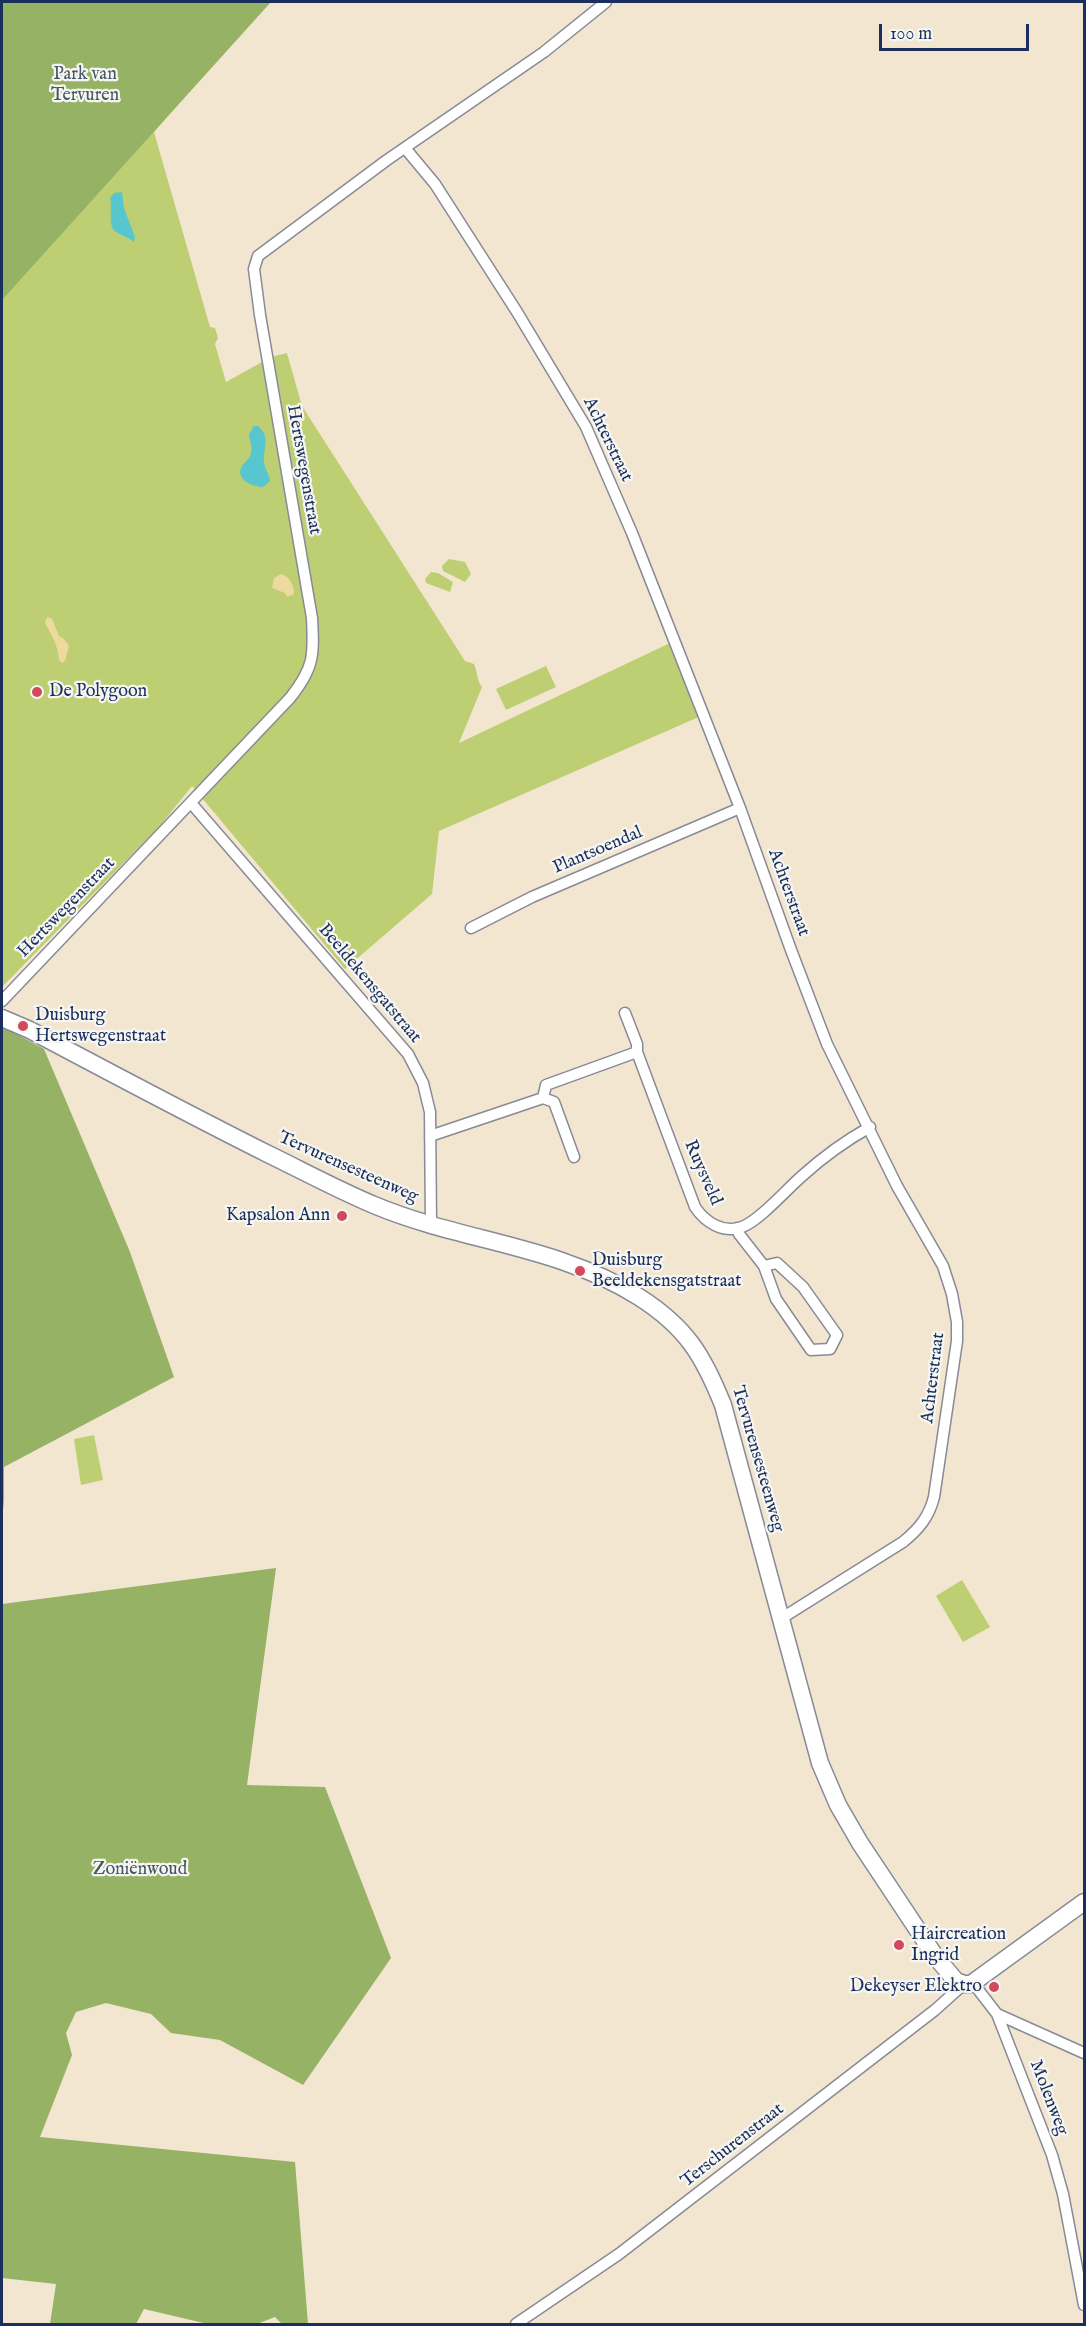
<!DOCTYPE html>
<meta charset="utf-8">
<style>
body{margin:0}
#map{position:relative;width:1086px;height:2326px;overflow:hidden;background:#f3e6d0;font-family:"IM FELL English",serif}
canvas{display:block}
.frame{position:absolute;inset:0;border:3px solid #1b2f5e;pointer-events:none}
.scale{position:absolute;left:879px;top:24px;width:150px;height:27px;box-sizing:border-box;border:3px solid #1b2f5e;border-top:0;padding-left:8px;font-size:18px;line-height:21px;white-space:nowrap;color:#1b2f5e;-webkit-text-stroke:4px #f6f6f2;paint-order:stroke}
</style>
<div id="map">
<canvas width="1086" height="2326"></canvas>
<div class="frame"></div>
<div class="scale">100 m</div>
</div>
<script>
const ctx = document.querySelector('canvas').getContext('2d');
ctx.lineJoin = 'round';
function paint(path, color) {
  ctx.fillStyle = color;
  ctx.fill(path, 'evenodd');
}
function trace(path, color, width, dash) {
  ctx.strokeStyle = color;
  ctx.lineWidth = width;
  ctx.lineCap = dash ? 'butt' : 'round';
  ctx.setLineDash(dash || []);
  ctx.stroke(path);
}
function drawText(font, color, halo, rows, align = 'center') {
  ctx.font = font + ' "IM FELL English",serif';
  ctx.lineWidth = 4.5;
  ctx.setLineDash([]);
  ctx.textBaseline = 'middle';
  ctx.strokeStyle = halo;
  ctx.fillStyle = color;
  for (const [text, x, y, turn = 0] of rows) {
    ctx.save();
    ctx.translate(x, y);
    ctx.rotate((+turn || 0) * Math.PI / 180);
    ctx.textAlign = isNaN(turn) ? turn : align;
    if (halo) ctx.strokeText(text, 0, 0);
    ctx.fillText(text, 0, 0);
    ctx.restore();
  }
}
paint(new Path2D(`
 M 2,2 L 267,2 L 154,132 L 210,327 L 215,328 L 218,338 L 215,344 L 226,382 L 271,357 L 287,353 L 302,406 L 465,661 L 474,664 C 478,673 476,679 482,687 L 459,743 L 670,643 L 701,716 L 439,831 L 432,894 L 345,969 L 192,786 L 159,827 L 2,987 Z
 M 449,559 L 465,562 L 471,574 L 465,582 L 443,571 L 442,566 Z
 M 431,572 L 438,573 L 453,582 L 450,592 L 426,583 L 425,579 Z
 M 546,666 L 556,687 L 506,710 L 496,689 Z
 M 94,1435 L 103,1480 L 81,1485 L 74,1439 Z
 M 962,1580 L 990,1627 L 963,1642 L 936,1596 Z`), '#bdcf72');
paint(new Path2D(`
 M 2,2 L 271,2 L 2,300 Z
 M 2,1026 L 44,1049 L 130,1252 L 174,1377 L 4,1467 L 4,1500 L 2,1521 Z
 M 276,1568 L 247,1785 L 325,1787 L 391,1958 L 303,2085 L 220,2040 L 171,2033 L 151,2014 L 106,2003 L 76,2012 L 66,2033 L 72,2055 L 40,2137 L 295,2162 L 308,2324 L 282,2324 L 275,2317 L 257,2324 L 208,2324 L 144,2309 L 136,2324 L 50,2324 L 56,2284 L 2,2278 L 2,1604 Z`), '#96b264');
paint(new Path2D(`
 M 281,574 C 289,576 295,586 294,594 L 287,597 L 285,593 L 272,588 L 274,578 Z
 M 47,617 L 52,619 L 59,636 L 64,639 L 69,646 L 65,661 L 62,663 L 59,660 C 58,645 52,636 45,623 Z`), '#eeda9e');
paint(new Path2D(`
 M 122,192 L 124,208 L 135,237 L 134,242 C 128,237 122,236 116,232 C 107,226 113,208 110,198 L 114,193 Z
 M 254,426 L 258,426 C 271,437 263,448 264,462 C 265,469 269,474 270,481 L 263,487 C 255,487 236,481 241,468 C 243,462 250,460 251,453 C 253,446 249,440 249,434 Z`), '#58c6ce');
const street = new Path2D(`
 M 405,148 L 435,184 L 517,312 L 586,427 L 632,533 L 740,808 L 791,950 L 827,1044 L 897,1186 L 943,1266 L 952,1294 L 957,1322 L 957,1341 L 934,1497 C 929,1517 919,1529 903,1542 L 782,1618
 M 191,803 L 408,1054 L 423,1083 L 430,1112 L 431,1225
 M 471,928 L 532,897 L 740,808
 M 2,1001 L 290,698 C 314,668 314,656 312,618 L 260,315 L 254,269 L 258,256 L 387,160 L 544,52 L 606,2
 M 625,1013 L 637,1044 L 637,1052
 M 543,1098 L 554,1102 L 574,1157
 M 430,1136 L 543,1098 L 546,1085 L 637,1052 L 695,1207 C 705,1222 723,1234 742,1227 C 760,1220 787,1189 802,1176 C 823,1157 845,1141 870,1127
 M 737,1228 L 739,1234 L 764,1266 L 776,1299 L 811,1350 L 830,1349 L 837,1335 L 803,1287 L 777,1263 L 764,1266
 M 973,1983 L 997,2014 L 1052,2155 L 1063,2194 L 1084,2305
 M 997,2014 L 1084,2053
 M 516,2324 L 619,2254 L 935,2010 L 964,1984`);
const secondary = new Path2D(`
 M 2,1018 L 30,1030 C 109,1072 188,1114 268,1154 C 303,1171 338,1190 374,1205 C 462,1242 557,1245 639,1297 C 686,1327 703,1355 723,1405 L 820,1763 L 838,1805 L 860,1843 L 935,1956 L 956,1981 L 964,1984 L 971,1984 L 1084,1902`);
trace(street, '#878a97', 13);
trace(secondary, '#878a97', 19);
trace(street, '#fff', 10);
trace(secondary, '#fff', 16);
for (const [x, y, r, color] of [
 [37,692,6,"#d1495b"],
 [23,1026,6,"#d1495b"],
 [342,1216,6,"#d1495b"],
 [580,1271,6,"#d1495b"],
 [899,1945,6,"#d1495b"],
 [994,1987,6,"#d1495b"]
]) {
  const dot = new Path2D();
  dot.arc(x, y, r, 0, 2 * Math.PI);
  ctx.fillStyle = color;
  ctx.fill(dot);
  trace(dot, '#f6f6f2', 2);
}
drawText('18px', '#445763', '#f6f6f2', [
 ["Park van",85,75],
 ["Tervuren",85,96],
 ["Zoniënwoud",140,1870]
]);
drawText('18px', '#1b2f5e', '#f6f6f2', [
 ["Achterstraat",607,440,64],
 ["Hertswegenstraat",303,470,80],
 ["Plantsoendal",598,851,-23],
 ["Achterstraat",788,893,70],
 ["Hertswegenstraat",67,908,-46],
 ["Beeldekensgatstraat",369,984,50],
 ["Tervurensesteenweg",348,1168,24],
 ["Ruysveld",702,1173,66],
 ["Achterstraat",934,1378,-83],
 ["Tervurensesteenweg",757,1459,74],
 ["Molenweg",1048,2098,69],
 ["Terschurenstraat",733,2146,-38]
]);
drawText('18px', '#1b2f5e', '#f6f6f2', [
 ["De Polygoon",49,692],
 ["Duisburg",35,1016],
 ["Hertswegenstraat",35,1037],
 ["Kapsalon Ann",330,1216,"right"],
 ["Duisburg",592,1261],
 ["Beeldekensgatstraat",592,1282],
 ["Haircreation",911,1935],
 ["Ingrid",911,1956],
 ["Dekeyser Elektro",982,1987,"right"]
], 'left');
</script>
